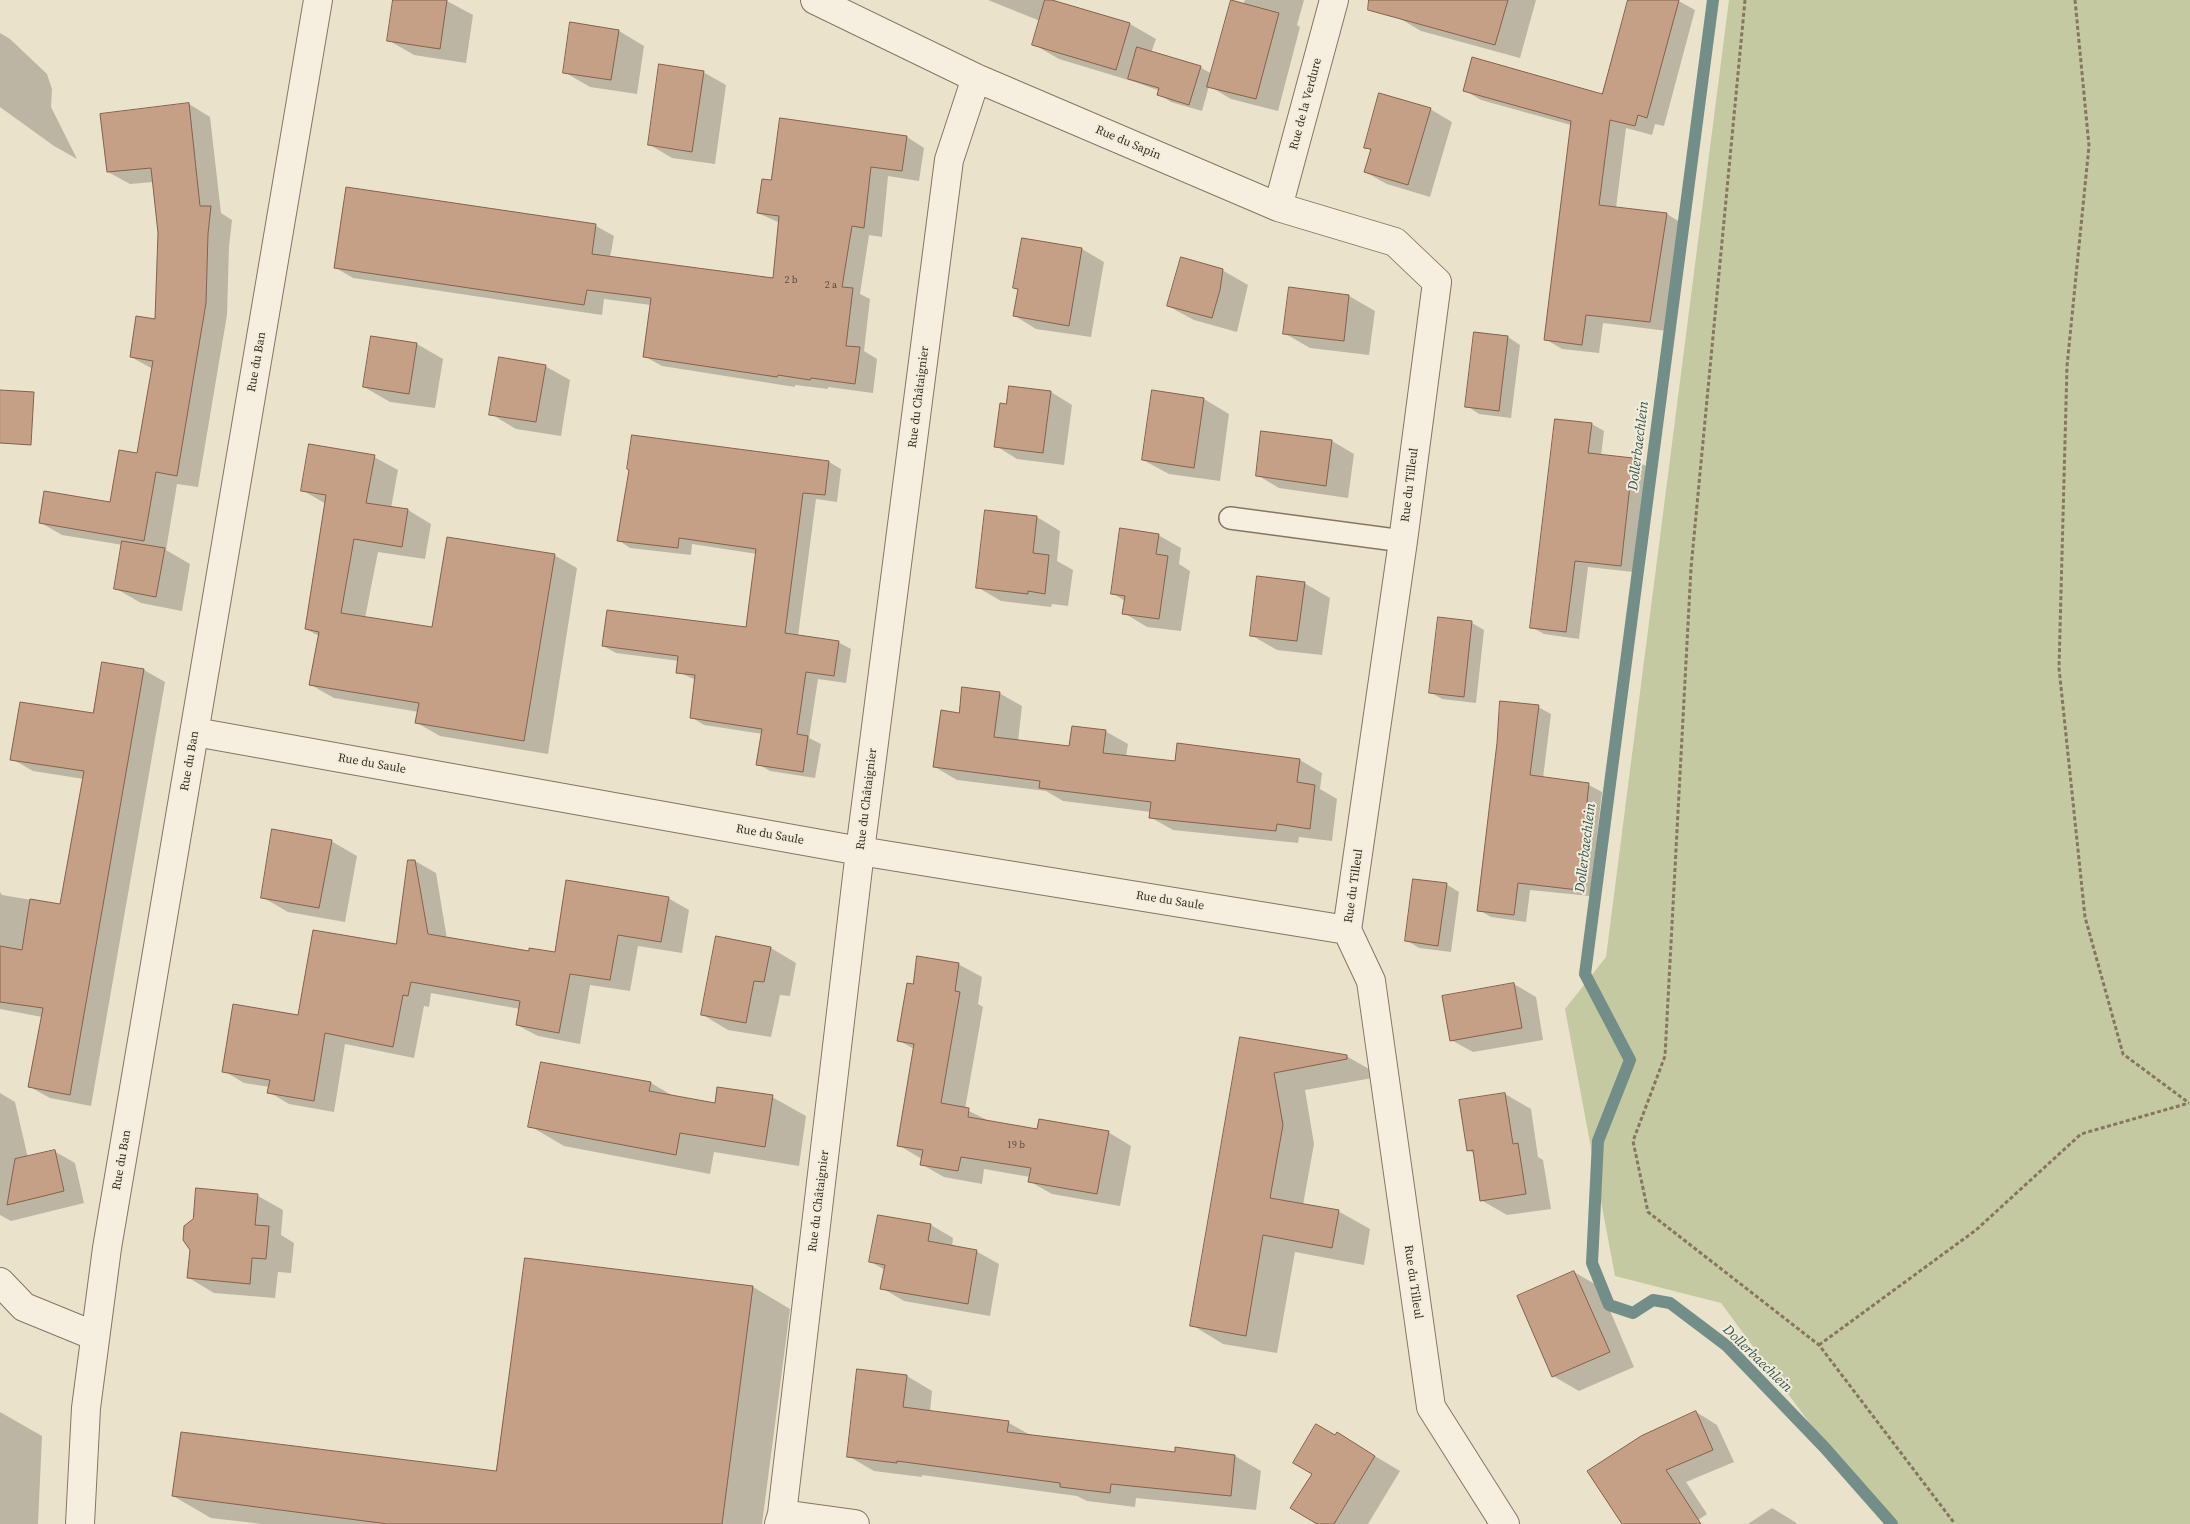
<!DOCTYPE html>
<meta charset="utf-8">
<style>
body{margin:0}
canvas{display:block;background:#ebe2cc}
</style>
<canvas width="2190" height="1524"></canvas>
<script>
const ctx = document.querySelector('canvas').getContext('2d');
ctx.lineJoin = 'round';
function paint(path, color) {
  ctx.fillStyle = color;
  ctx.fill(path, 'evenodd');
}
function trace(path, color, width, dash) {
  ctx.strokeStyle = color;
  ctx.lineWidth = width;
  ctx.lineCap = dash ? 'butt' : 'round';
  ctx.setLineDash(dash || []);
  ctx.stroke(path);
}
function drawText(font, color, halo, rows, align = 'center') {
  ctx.font = font + ' "Source Serif 4",serif';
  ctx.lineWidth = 4;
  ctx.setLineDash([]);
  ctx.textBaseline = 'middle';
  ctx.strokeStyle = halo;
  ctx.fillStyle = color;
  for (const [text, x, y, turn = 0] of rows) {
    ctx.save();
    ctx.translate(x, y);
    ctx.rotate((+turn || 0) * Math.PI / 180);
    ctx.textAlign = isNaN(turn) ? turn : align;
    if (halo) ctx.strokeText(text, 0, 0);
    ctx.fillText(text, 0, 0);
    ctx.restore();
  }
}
paint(new Path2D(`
 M 1729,0 L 2190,0 L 2190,1524 L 1884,1524 L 1721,1303 L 1615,1276 L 1565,1009 L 1606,957 Z`), '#c4c9a1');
paint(new Path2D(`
 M 395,0 L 447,1 L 473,15 L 466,63 L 414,55 L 388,40 Z
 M 988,0 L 1054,0 L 1054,2 L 1130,24 L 1156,39 L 1151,53 L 1200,67 L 1212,74 L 1245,0 L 1304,0 L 1297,25 L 1300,27 L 1278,111 L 1231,99 L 1209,86 L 1202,111 L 1171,102 L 1159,94 L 1160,91 L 1135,82 L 1059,59 L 1033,44 L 1040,21 Z
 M 1402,0 L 1536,0 L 1520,58 L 1421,31 L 1397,17 Z
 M 1629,0 L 1677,0 L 1695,10 L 1664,126 L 1655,124 L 1652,135 L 1626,128 L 1616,208 L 1667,214 L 1683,224 L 1667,331 L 1603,323 L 1599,353 L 1562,349 L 1545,339 L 1571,125 L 1481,100 L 1464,90 L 1603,95 Z
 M 619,31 L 644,46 L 637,94 L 590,87 L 564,72 Z
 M 0,33 L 10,39 L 47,74 L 52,89 L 51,107 L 77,159 L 54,146 L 0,107 Z
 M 703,72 L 726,85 L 715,164 L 672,158 L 650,145 Z
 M 189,104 L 210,117 L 221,213 L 232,220 L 229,247 L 227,315 L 198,487 L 177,484 L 166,550 L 190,564 L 182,611 L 141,603 L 115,588 L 123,545 L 62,535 L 41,523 L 111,503 L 138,455 L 153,369 L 131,357 L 157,320 L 159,233 L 154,182 L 130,184 L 108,172 Z
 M 1430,109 L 1452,122 L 1430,197 L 1387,184 L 1365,172 L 1372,151 L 1365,147 Z
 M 907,137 L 924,148 L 919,181 L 888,176 L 882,237 L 869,235 L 860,294 L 870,299 L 864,351 L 877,359 L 873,393 L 828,387 L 828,389 L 795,385 L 795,387 L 662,366 L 644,356 L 651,305 L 604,299 L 602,315 L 353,278 L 336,268 L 347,189 L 596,226 L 614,236 L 610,258 L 774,279 L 780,223 L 758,213 L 772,182 Z
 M 1082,249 L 1104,262 L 1091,337 L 1036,329 L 1015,316 L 1019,290 L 1015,288 Z
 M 1222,270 L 1248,285 L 1237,332 L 1194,320 L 1168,306 Z
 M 1290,288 L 1349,296 L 1375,311 L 1369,355 L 1310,348 L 1284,333 Z
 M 1508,337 L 1520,345 L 1511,418 L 1479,414 L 1467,406 Z
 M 372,338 L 417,344 L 443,359 L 435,408 L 390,402 L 364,387 Z
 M 545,366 L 570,380 L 561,436 L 516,429 L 491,414 Z
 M 1051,392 L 1072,405 L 1064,465 L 1017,459 L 996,446 L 1007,405 Z
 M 1204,399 L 1229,414 L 1220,481 L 1169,474 L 1143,460 Z
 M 1592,424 L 1604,431 L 1601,456 L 1633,459 L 1646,466 L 1633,572 L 1588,567 L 1579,639 L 1544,634 L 1531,627 Z
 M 1332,441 L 1354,454 L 1348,498 L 1279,488 L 1257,475 Z
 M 374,457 L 398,470 L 391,508 L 408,510 L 431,524 L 425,559 L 378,552 L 365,618 L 433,629 L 554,555 L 577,568 L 548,754 L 440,736 L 417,723 L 419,712 L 334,698 L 311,685 L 319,636 L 306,629 L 326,504 L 302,490 Z
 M 829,462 L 841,469 L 837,502 L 816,499 L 798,636 L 838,642 L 851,649 L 846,683 L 818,679 L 809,738 L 821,744 L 815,778 L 770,771 L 758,764 L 763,734 L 704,725 L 691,717 L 696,680 L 678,672 L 679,661 L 616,653 L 603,646 L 747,629 L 757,554 L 692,544 L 691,555 L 630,548 L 618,540 Z
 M 1037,517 L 1060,531 L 1057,561 L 1073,570 L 1068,606 L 1052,604 L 1051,607 L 1001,601 L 977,587 Z
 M 1158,535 L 1181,548 L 1179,564 L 1190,571 L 1181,631 L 1147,627 L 1124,613 L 1125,601 L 1112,593 Z
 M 1304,583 L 1330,598 L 1322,655 L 1277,650 L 1251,635 Z
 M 1472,623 L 1484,630 L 1476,703 L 1442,699 L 1430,692 Z
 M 103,663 L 144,670 L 165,682 L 91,1106 L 50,1098 L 30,1087 L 42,1017 L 0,1009 L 0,892 L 2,895 L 61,905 L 84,779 L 33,771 L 12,759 L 94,714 Z
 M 999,693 L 1022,706 L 1018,741 L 1070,747 L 1105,731 L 1128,744 L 1126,757 L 1176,762 L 1300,760 L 1322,773 L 1320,789 L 1337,799 L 1332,841 L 1299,837 L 1298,843 L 1173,830 L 1150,817 L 1151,812 L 1063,801 L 1046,791 L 957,780 L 935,767 L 960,714 Z
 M 1538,707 L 1551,714 L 1543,778 L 1589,785 L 1602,792 L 1590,896 L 1530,890 L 1526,922 L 1491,917 L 1479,910 Z
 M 331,841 L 357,856 L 345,922 L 288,912 L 262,897 Z
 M 415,861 L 436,873 L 447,939 L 530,953 L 556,954 L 668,898 L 689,910 L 682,953 L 638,946 L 630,991 L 590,985 L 580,1044 L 538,1036 L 517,1025 L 520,1009 L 431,993 L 429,1007 L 424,1006 L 414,1058 L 345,1044 L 334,1112 L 289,1104 L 269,1092 L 270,1087 L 244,1083 L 224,1071 L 397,946 Z
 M 1446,884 L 1459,892 L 1451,952 L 1419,948 L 1406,940 Z
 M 771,948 L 796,963 L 790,996 L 780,995 L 771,1037 L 728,1030 L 703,1015 Z
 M 958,964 L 982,977 L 978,1004 L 983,1007 L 965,1109 L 991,1122 L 1038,1131 L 1108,1132 L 1131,1146 L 1120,1206 L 1052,1194 L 1029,1181 L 1030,1177 L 984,1169 L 982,1184 L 944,1177 L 921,1164 L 922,1159 L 898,1145 L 914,1049 L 898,1040 L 914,986 Z
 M 1514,984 L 1536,997 L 1543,1040 L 1473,1052 L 1451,1040 Z
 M 1241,1039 L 1346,1056 L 1378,1074 L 1378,1077 L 1305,1090 L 1314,1144 L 1303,1205 L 1338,1211 L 1370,1229 L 1364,1265 L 1295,1252 L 1277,1353 L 1223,1344 L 1192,1325 Z
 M 651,1083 L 675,1097 L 716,1105 L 772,1097 L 806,1116 L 799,1166 L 714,1152 L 710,1174 L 564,1146 L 530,1126 Z
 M 0,1093 L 15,1102 L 28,1158 L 54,1151 L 75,1163 L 84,1203 L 11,1221 L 0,1215 Z
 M 1505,1094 L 1531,1109 L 1538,1157 L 1543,1160 L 1551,1209 L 1507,1215 L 1481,1200 L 1475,1154 L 1468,1150 Z
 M 258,1196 L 283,1210 L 281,1235 L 294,1243 L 291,1273 L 278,1272 L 275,1298 L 214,1293 L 189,1278 Z
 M 879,1216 L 931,1225 L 953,1238 L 952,1247 L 976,1251 L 999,1264 L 990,1316 L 904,1301 L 882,1288 L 885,1270 L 871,1262 Z
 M 1574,1272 L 1600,1287 L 1634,1367 L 1579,1391 L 1553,1376 Z
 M 753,1287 L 790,1309 L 762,1524 L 262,1524 L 211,1518 L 173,1496 L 497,1473 Z
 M 907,1376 L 932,1391 L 930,1412 L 1009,1423 L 1032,1436 L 1176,1453 L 1176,1449 L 1235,1456 L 1261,1471 L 1256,1510 L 1136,1498 L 1135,1507 L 1087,1501 L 1077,1496 L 922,1475 L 922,1477 L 874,1471 L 848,1456 Z
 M 0,1412 L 42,1436 L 38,1524 L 0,1524 Z
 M 1696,1412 L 1717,1425 L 1734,1462 L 1686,1482 L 1707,1514 L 1692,1524 L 1631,1524 Z
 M 1336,1437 L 1363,1449 L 1400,1471 L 1368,1524 L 1320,1524 Z
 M 1772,1508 L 1795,1522 L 1797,1524 L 1748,1524 Z`), '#0003');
trace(new Path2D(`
 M 1713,0 L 1585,974 L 1630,1060 L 1598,1141 L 1592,1263 L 1609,1305 L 1633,1313 L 1653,1300 L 1670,1303 L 1727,1346 L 1825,1448 L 1892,1524`), '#738e88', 12);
const building = new Path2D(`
 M 393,0 L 447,0 L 440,49 L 387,41 Z
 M 1045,0 L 1052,0 L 1130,23 L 1116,70 L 1032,45 Z
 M 1231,0 L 1279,13 L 1256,99 L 1207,87 Z
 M 1369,0 L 1508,0 L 1495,45 L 1368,10 Z
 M 1628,0 L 1679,0 L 1647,118 L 1638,115 L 1635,126 L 1610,120 L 1599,205 L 1667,213 L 1650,322 L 1586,315 L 1582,345 L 1544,340 L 1571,121 L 1463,91 L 1472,57 L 1602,94 Z
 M 570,22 L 619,30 L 611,80 L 563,73 Z
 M 1137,47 L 1201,66 L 1189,105 L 1157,95 L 1159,88 L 1128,79 Z
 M 659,64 L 704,71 L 692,152 L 648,145 Z
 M 1379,93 L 1431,108 L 1408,185 L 1364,172 L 1371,149 L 1364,148 Z
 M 189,103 L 200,206 L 211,206 L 208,234 L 206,303 L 177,476 L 156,472 L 144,541 L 39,523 L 44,491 L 110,502 L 119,450 L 137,453 L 153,361 L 130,357 L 136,316 L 155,319 L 158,233 L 151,168 L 107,172 L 100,114 Z
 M 780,118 L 907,136 L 902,171 L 871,167 L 864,228 L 852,226 L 842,287 L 853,288 L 846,346 L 860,347 L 855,384 L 811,378 L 810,380 L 778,375 L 777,377 L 643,357 L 651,298 L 587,290 L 584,305 L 334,268 L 346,187 L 596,224 L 592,254 L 773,278 L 779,216 L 757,213 L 762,179 L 771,180 Z
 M 1022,238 L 1082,248 L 1069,326 L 1013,316 L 1018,289 L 1013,288 Z
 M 1181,257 L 1223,269 L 1220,290 L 1212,318 L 1167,306 Z
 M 1289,287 L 1349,295 L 1344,341 L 1283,334 Z
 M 1474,332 L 1508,336 L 1499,411 L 1465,407 Z
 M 371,336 L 417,343 L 409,394 L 363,387 Z
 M 499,357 L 546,365 L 536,422 L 489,415 Z
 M 1009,386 L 1051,391 L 1043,453 L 994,447 L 1000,403 L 1006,404 Z
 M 0,390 L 34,392 L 31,445 L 0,443 Z
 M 1152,390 L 1204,398 L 1194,468 L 1142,460 Z
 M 1555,419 L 1592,423 L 1588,453 L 1633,458 L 1621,566 L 1575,561 L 1566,632 L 1530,628 Z
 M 1261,431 L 1332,440 L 1326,486 L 1256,476 Z
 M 632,435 L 829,461 L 825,495 L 803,493 L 785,633 L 839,641 L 834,676 L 806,672 L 797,734 L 808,736 L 803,772 L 756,765 L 762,729 L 690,718 L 695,675 L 676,673 L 678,656 L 602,646 L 607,610 L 746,627 L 756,549 L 679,538 L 678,548 L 617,541 L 629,470 L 627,469 Z
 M 309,444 L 375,455 L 366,503 L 408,509 L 402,547 L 354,539 L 341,613 L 432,627 L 447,537 L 555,554 L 524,741 L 415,723 L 419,703 L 309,685 L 319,632 L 305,629 L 326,495 L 301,491 Z
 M 985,510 L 1037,516 L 1033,553 L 1049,555 L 1045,594 L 1028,591 L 1028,594 L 976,588 Z
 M 1120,528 L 1159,534 L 1156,554 L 1168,556 L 1159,619 L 1122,614 L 1125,596 L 1111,594 Z
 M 122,541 L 165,548 L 156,597 L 114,589 Z
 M 1257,576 L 1305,582 L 1297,641 L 1250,636 Z
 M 1438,617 L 1472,621 L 1464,697 L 1429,693 Z
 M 102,662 L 144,669 L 70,1095 L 28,1087 L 43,1008 L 0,1002 L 0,946 L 22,950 L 30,899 L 60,904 L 84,771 L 10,760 L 20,702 L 93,713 Z
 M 962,687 L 1000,692 L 994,737 L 1069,746 L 1072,726 L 1106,730 L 1103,753 L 1175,761 L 1177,743 L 1300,759 L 1297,782 L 1315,785 L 1310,829 L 1277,824 L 1276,831 L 1149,818 L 1151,802 L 1039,788 L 1040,781 L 933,767 L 941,710 L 959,713 Z
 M 1500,701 L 1539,705 L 1530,775 L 1589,783 L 1578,890 L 1518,883 L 1514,915 L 1477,911 L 1497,743 Z
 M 272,829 L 332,840 L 319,908 L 261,898 Z
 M 408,860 L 415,860 L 428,934 L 529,951 L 529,948 L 555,952 L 566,880 L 669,897 L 661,942 L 618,935 L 610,980 L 570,974 L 559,1033 L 516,1025 L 520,1001 L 411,982 L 408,996 L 403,995 L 393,1047 L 325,1033 L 314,1101 L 267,1093 L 270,1080 L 222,1072 L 233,1004 L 298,1015 L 313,930 L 396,944 Z
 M 1413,879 L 1447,883 L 1438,946 L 1405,941 Z
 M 716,936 L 771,947 L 764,982 L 754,981 L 746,1023 L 701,1015 Z
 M 917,956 L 959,963 L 955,991 L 960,992 L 941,1103 L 969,1108 L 968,1117 L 1037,1129 L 1039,1119 L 1109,1131 L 1097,1194 L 1028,1182 L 1031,1168 L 961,1157 L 958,1171 L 920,1165 L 923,1150 L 897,1146 L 914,1044 L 897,1041 L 907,983 L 913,984 Z
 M 1514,983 L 1522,1028 L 1450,1041 L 1442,996 Z
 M 1240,1037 L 1347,1055 L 1347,1059 L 1274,1073 L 1283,1125 L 1270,1198 L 1339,1210 L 1332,1248 L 1263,1235 L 1246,1336 L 1190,1326 Z
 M 541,1062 L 651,1082 L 649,1091 L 715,1103 L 717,1087 L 773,1095 L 765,1147 L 680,1133 L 676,1155 L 528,1127 Z
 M 1505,1093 L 1513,1144 L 1518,1143 L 1526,1194 L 1480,1201 L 1473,1150 L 1467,1151 L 1459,1100 Z
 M 55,1150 L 64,1191 L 7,1205 L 15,1159 Z
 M 196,1188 L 258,1194 L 255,1225 L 269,1226 L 266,1259 L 252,1258 L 250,1284 L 187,1278 L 190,1250 L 183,1240 L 184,1226 L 193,1219 Z
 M 878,1215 L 931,1224 L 928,1241 L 977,1250 L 968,1304 L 880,1289 L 885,1265 L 869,1262 Z
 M 525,1258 L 753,1286 L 722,1524 L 388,1524 L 172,1496 L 181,1432 L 496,1471 Z
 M 1574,1271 L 1610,1352 L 1552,1377 L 1517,1296 Z
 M 857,1369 L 907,1375 L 903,1407 L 1009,1421 L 1007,1432 L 1175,1452 L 1175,1447 L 1235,1455 L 1231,1496 L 1111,1484 L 1110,1493 L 1060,1487 L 1060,1483 L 897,1461 L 897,1463 L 847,1457 Z
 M 1696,1411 L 1713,1450 L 1666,1470 L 1701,1524 L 1622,1524 L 1587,1471 L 1641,1436 Z
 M 1316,1424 L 1335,1435 L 1337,1432 L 1375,1456 L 1334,1524 L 1317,1524 L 1290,1508 L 1312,1474 L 1293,1463 Z`);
paint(building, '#c5a086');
trace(building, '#84614a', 1);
const lane = new Path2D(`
 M 1230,518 L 1403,541`);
const street = new Path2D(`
 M 815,0 L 976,78 L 1278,207 L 1395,242 L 1437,282 L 1403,541 L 1347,930 L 1371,981 L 1431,1407 L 1505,1524
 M 1278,207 L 1334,0
 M 195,732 L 860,851 L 1347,930
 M 0,1282 L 24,1307 L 95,1336
 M 782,1514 L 855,1524
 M 80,1524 L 86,1408 L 107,1248 L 318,0
 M 779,1524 L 782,1514 L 860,851 L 949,160 L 976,78`);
trace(lane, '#877561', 24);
trace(street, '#877561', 30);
trace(new Path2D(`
 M 1745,0 L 1691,568 L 1665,1056 L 1633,1141 L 1648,1212 L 1819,1345 L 1955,1524
 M 2075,0 L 2089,146 L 2067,366 L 2059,668 L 2085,917 L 2123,1054 L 2189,1103
 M 1819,1345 L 1976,1230 L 2081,1134 L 2189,1103`), '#877561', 3, [4, 2.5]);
trace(lane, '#f6efdf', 21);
trace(street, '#f6efdf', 28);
drawText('10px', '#5c4a3c', null, [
 ["2 b",791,280],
 ["2 a",831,285],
 ["19 b",1016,1145]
]);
drawText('12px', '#392e23', '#f3ecdb', [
 ["Rue de la Verdure",1306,104,-75],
 ["Rue du Sapin",1128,143,23],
 ["Rue du Ban",257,362,-80],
 ["Rue du Châtaignier",919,397,-83],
 ["Rue du Tilleul",1410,485,-83],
 ["Rue du Ban",190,761,-80],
 ["Rue du Saule",372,764,10],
 ["Rue du Châtaignier",867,799,-83],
 ["Rue du Saule",770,835,10],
 ["Rue du Tilleul",1354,886,-82],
 ["Rue du Saule",1170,901,9],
 ["Rue du Ban",122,1160,-80],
 ["Rue du Châtaignier",819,1201,-83],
 ["Rue du Tilleul",1413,1282,82]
]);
drawText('italic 14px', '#345755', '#f3ecdb', [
 ["Dollerbaechlein",1639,446,-83],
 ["Dollerbaechlein",1586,848,-83],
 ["Dollerbaechlein",1757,1359,44]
]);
</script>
